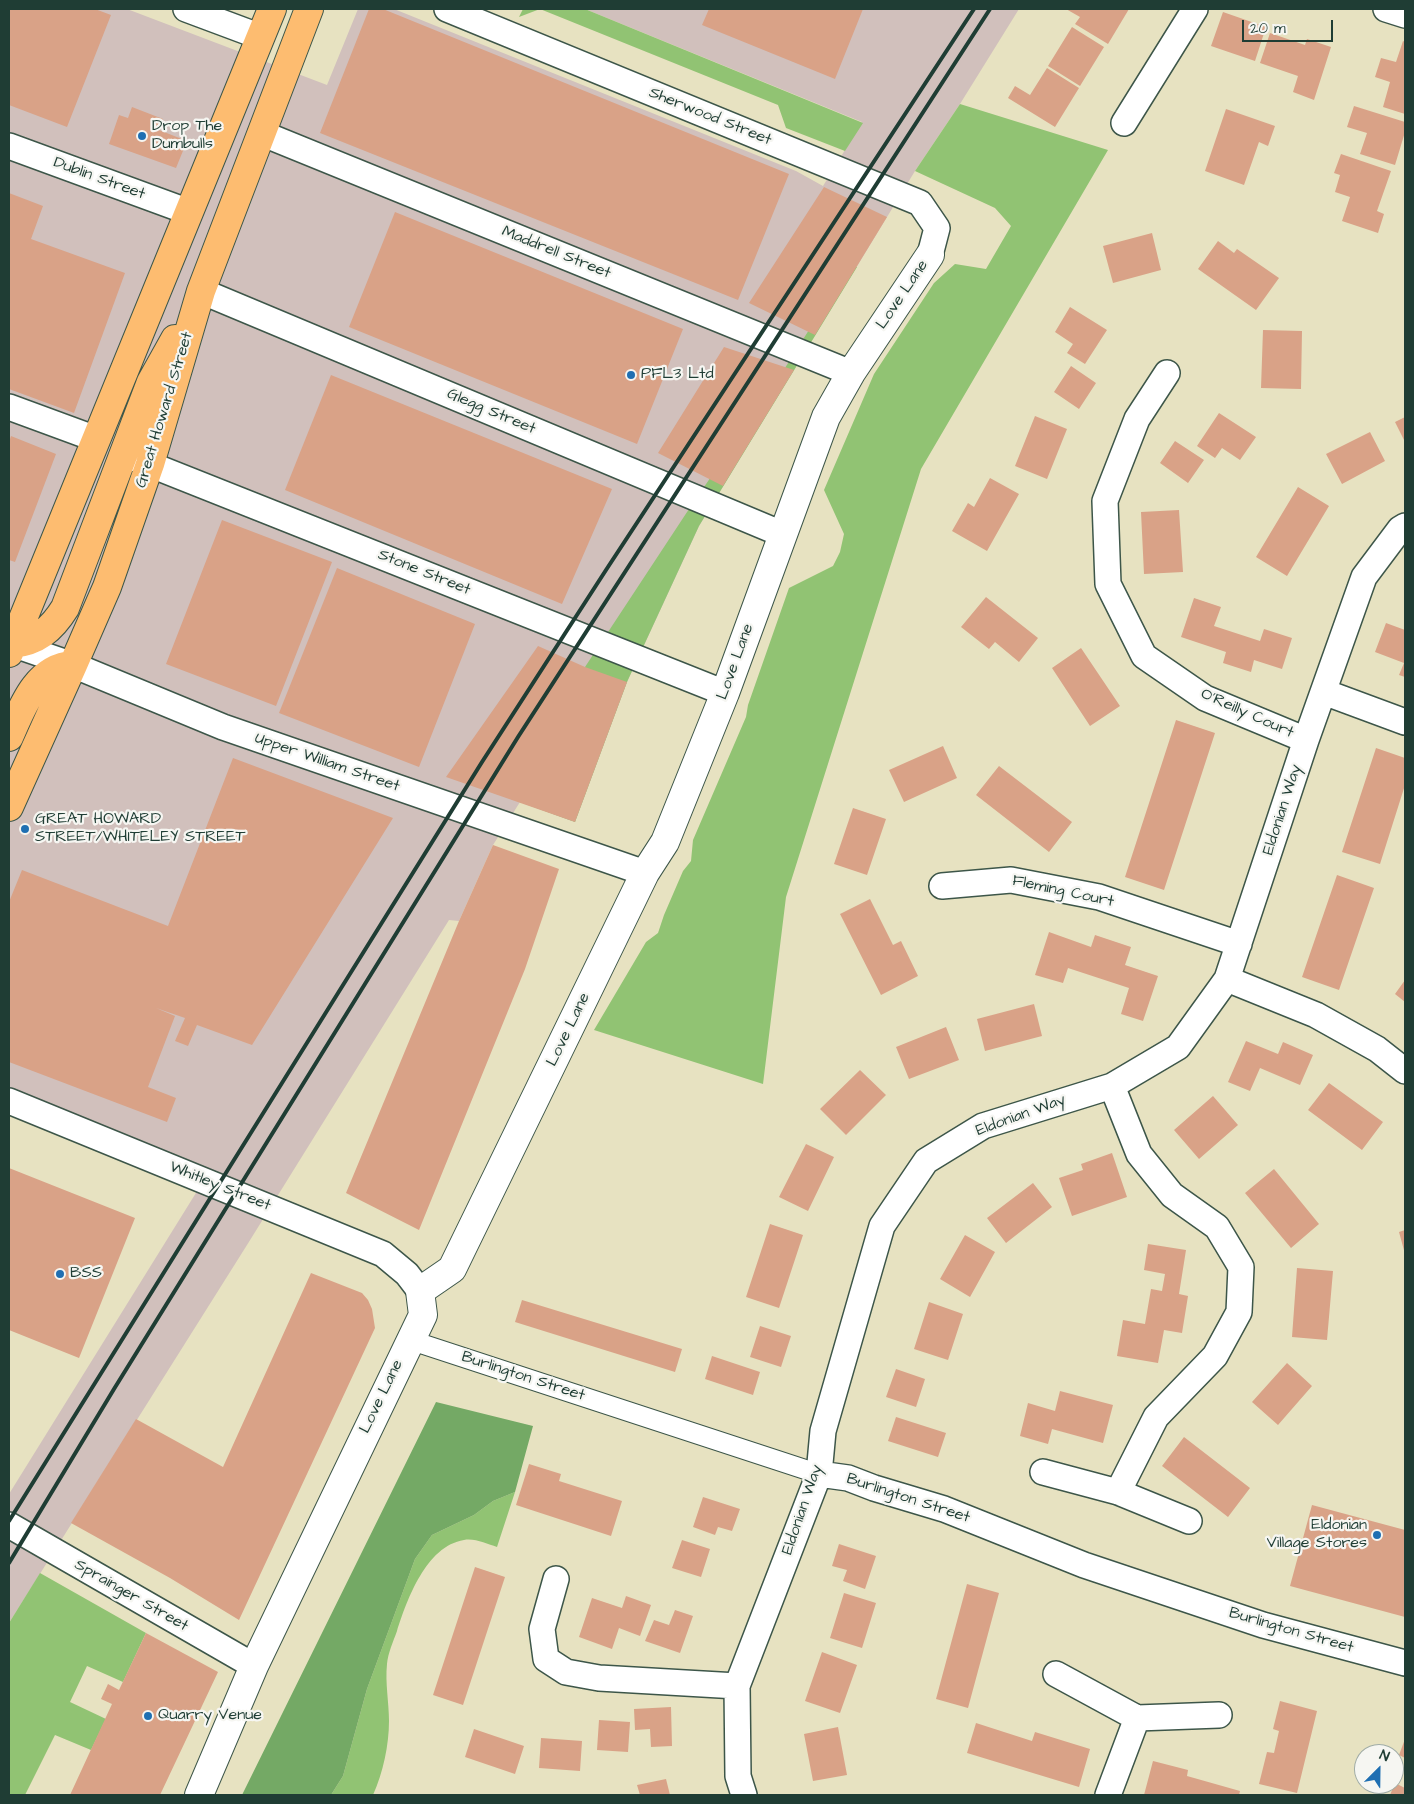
<!DOCTYPE html>
<style>
body{margin:0}
#map{position:relative;width:1414px;height:1804px;overflow:hidden;background:#e7e2c1;font-family:"Architects Daughter",sans-serif}
canvas{display:block}
.frame{position:absolute;inset:0;border:10px solid #1f3d34;pointer-events:none}
.north{position:absolute;left:1354px;top:1744px;width:50px;height:50px;box-sizing:border-box;background:#f6f6f2;border:1px solid #a0aca6;border-radius:50%;rotate:23deg;font-size:14px;font-weight:700;line-height:20px;text-align:center;color:#1f3d34}
.north::after{content:'';display:block;margin:auto;width:18px;height:22px;background:#1f6fb2;clip-path:polygon(50% 0,100% 100%,50% 72%,0 100%)}
.scale{position:absolute;left:1242px;top:20px;width:91px;height:22px;box-sizing:border-box;border:2px solid #1f3d34;border-top:0;padding-left:6px;font-size:15px;line-height:18px;white-space:nowrap;color:#1f3d34;-webkit-text-stroke:4px #f6f6f2;paint-order:stroke}
</style>
<div id="map">
<canvas width="1414" height="1804"></canvas>
<div class="frame"></div>
<div class="north">N</div>
<div class="scale">20 m</div>
</div>
<script>
const ctx = document.querySelector('canvas').getContext('2d');
ctx.lineJoin = 'round';
function paint(path, color) {
  ctx.fillStyle = color;
  ctx.fill(path, 'evenodd');
}
function trace(path, color, width, dash) {
  ctx.strokeStyle = color;
  ctx.lineWidth = width;
  ctx.lineCap = dash ? 'butt' : 'round';
  ctx.setLineDash(dash || []);
  ctx.stroke(path);
}
function drawText(font, color, halo, rows, align = 'center') {
  ctx.font = font + ' "Architects Daughter",sans-serif';
  ctx.lineWidth = 4.5;
  ctx.setLineDash([]);
  ctx.textBaseline = 'middle';
  ctx.strokeStyle = halo;
  ctx.fillStyle = color;
  for (const [text, x, y, turn = 0] of rows) {
    ctx.save();
    ctx.translate(x, y);
    ctx.rotate((+turn || 0) * Math.PI / 180);
    ctx.textAlign = isNaN(turn) ? turn : align;
    if (halo) ctx.strokeText(text, 0, 0);
    ctx.fillText(text, 0, 0);
    ctx.restore();
  }
}
paint(new Path2D(`
 M 9,9 L 127,9 L 327,85 L 358,9 L 394,9 L 796,171 L 823,186 L 862,122 L 585,9 L 1019,9 L 960,104 L 915,171 L 699,526 L 627,682 L 575,822 L 520,802 L 493,845 L 459,921 L 449,920 L 247,1245 L 9,1623 L 9,1494 L 204,1180 L 9,1101 Z`), '#d1c0bc');
paint(new Path2D(`
 M 523,9 L 585,9 L 863,123 L 845,151 L 786,128 L 778,105 L 540,9 L 519,17 Z
 M 960,104 L 1108,150 L 921,469 L 786,897 L 763,1084 L 594,1030 L 646,942 L 658,933 L 664,915 L 683,871 L 691,861 L 693,840 L 746,717 L 748,705 L 789,588 L 833,566 L 840,552 L 844,534 L 824,490 L 874,374 L 934,283 L 955,264 L 986,269 L 1011,226 L 995,208 L 915,171 Z
 M 850,265 L 857,267 L 699,526 L 627,682 L 575,822 L 520,802 L 585,667 L 691,506 L 778,379 Z
 M 515,1492 L 497,1547 C 487,1544 475,1538 464,1540 C 426,1546 407,1600 397,1631 C 393,1642 388,1653 387,1664 C 385,1683 389,1702 389,1721 C 389,1745 383,1773 373,1795 L 331,1795 L 343,1776 L 367,1689 L 415,1559 L 432,1535 L 474,1515 L 493,1501 Z
 M 40,1573 L 146,1633 L 123,1682 L 87,1666 L 70,1702 L 106,1719 L 91,1750 L 55,1735 L 25,1795 L 9,1795 L 9,1623 Z`), '#91c373');
paint(new Path2D(`
 M 436,1402 L 533,1426 L 515,1492 L 493,1501 L 474,1515 L 432,1535 L 415,1559 L 367,1689 L 343,1776 L 331,1795 L 242,1795 Z`), '#74a965');
paint(new Path2D(`
 M 9,9 L 95,9 L 111,15 L 67,127 L 9,105 Z
 M 369,9 L 383,9 L 789,174 L 738,300 L 320,133 Z
 M 709,9 L 863,9 L 835,79 L 702,25 Z
 M 1066,9 L 1129,9 L 1108,44 L 1075,24 L 1080,17 Z
 M 1223,12 L 1266,27 L 1255,61 L 1211,46 Z
 M 1072,27 L 1104,47 L 1080,86 L 1048,66 Z
 M 1270,33 L 1305,45 L 1307,39 L 1331,47 L 1314,100 L 1293,92 L 1298,76 L 1260,63 Z
 M 1403,41 L 1405,42 L 1405,114 L 1383,107 L 1390,82 L 1375,77 L 1381,58 L 1396,62 Z
 M 1047,68 L 1079,88 L 1055,127 L 1008,98 L 1015,86 L 1030,95 Z
 M 1354,106 L 1405,122 L 1405,132 L 1395,165 L 1360,154 L 1367,133 L 1347,127 Z
 M 132,107 L 163,119 L 159,130 L 187,141 L 176,168 L 109,144 L 119,115 L 128,118 Z
 M 1226,109 L 1275,126 L 1268,146 L 1259,142 L 1244,185 L 1205,171 Z
 M 1341,154 L 1391,171 L 1377,211 L 1384,214 L 1378,233 L 1342,221 L 1350,197 L 1335,192 L 1340,175 L 1334,173 Z
 M 824,187 L 887,217 L 815,335 L 749,303 Z
 M 9,193 L 43,206 L 31,239 L 125,273 L 74,413 L 9,389 Z
 M 395,212 L 683,329 L 637,444 L 349,327 Z
 M 1152,233 L 1161,270 L 1113,283 L 1103,246 Z
 M 1218,241 L 1234,253 L 1237,249 L 1279,278 L 1256,310 L 1198,269 Z
 M 1070,307 L 1107,330 L 1085,364 L 1067,353 L 1073,344 L 1055,332 Z
 M 1263,330 L 1302,331 L 1301,389 L 1261,388 Z
 M 724,347 L 794,370 L 723,486 L 658,453 Z
 M 1071,366 L 1096,383 L 1079,409 L 1054,392 Z
 M 331,375 L 612,489 L 562,604 L 285,490 Z
 M 1219,413 L 1256,437 L 1240,460 L 1222,448 L 1215,458 L 1197,446 Z
 M 1035,416 L 1067,429 L 1047,479 L 1015,466 Z
 M 1405,417 L 1405,442 L 1395,422 Z
 M 1370,432 L 1385,461 L 1342,484 L 1326,454 Z
 M 11,436 L 56,454 L 15,562 L 9,560 L 9,442 Z
 M 1175,441 L 1204,460 L 1188,483 L 1160,463 Z
 M 990,478 L 1019,494 L 987,551 L 952,531 L 968,503 L 974,507 Z
 M 1298,487 L 1329,506 L 1287,576 L 1256,557 Z
 M 1179,510 L 1183,572 L 1144,574 L 1141,512 Z
 M 222,520 L 332,562 L 276,706 L 166,664 Z
 M 337,568 L 475,624 L 419,767 L 279,713 Z
 M 986,597 L 1038,638 L 1019,662 L 995,642 L 989,649 L 961,627 Z
 M 1194,598 L 1221,607 L 1214,626 L 1260,641 L 1264,629 L 1292,638 L 1282,669 L 1254,660 L 1251,672 L 1223,663 L 1226,652 L 1181,637 Z
 M 1386,623 L 1405,630 L 1405,677 L 1399,675 L 1404,663 L 1375,652 Z
 M 538,646 L 585,667 L 627,682 L 575,822 L 446,777 Z
 M 1081,648 L 1120,706 L 1090,726 L 1052,668 Z
 M 1176,720 L 1215,733 L 1164,890 L 1125,877 Z
 M 943,746 L 957,778 L 904,802 L 889,770 Z
 M 1376,748 L 1405,758 L 1405,785 L 1380,864 L 1342,852 Z
 M 233,758 L 393,818 L 252,1045 L 197,1025 L 188,1046 L 175,1041 L 185,1018 L 156,1008 L 175,1016 L 148,1087 L 176,1098 L 167,1122 L 9,1062 L 9,902 L 22,870 L 168,926 Z
 M 999,766 L 1072,822 L 1049,852 L 976,795 Z
 M 853,808 L 886,819 L 867,875 L 834,864 Z
 M 493,845 L 559,869 L 525,969 L 419,1230 L 346,1193 L 459,921 Z
 M 1337,875 L 1374,888 L 1339,990 L 1302,977 Z
 M 870,899 L 893,945 L 901,941 L 918,976 L 881,995 L 840,914 Z
 M 1049,932 L 1091,947 L 1095,935 L 1131,947 L 1125,965 L 1158,976 L 1143,1021 L 1121,1014 L 1129,988 L 1068,968 L 1063,983 L 1035,975 Z
 M 1405,980 L 1405,1002 L 1395,994 Z
 M 1034,1004 L 1042,1036 L 985,1051 L 977,1019 Z
 M 946,1027 L 959,1060 L 909,1079 L 896,1047 Z
 M 1246,1041 L 1278,1054 L 1283,1042 L 1313,1055 L 1300,1085 L 1260,1068 L 1250,1091 L 1228,1082 Z
 M 860,1070 L 886,1095 L 846,1135 L 820,1109 Z
 M 1329,1083 L 1383,1122 L 1362,1150 L 1308,1110 Z
 M 1213,1096 L 1238,1125 L 1199,1159 L 1174,1130 Z
 M 806,1144 L 834,1157 L 808,1211 L 779,1197 Z
 M 1112,1153 L 1127,1197 L 1072,1216 L 1059,1178 L 1083,1170 L 1081,1164 Z
 M 9,1168 L 135,1218 L 79,1358 L 9,1330 Z
 M 1274,1169 L 1319,1224 L 1291,1248 L 1245,1193 Z
 M 1033,1183 L 1052,1207 L 1006,1243 L 987,1218 Z
 M 770,1224 L 803,1235 L 779,1308 L 746,1297 Z
 M 1405,1230 L 1405,1254 L 1399,1232 Z
 M 965,1235 L 995,1252 L 970,1297 L 940,1279 Z
 M 1148,1244 L 1186,1250 L 1179,1294 L 1188,1296 L 1182,1333 L 1164,1330 L 1158,1363 L 1117,1356 L 1123,1320 L 1145,1324 L 1151,1289 L 1162,1291 L 1165,1274 L 1144,1270 Z
 M 1297,1268 L 1333,1271 L 1327,1340 L 1292,1337 Z
 M 311,1273 L 362,1293 L 368,1300 L 372,1309 L 375,1328 L 239,1620 L 170,1578 L 71,1523 L 136,1419 L 223,1467 Z
 M 522,1300 L 682,1349 L 675,1372 L 515,1322 Z
 M 929,1302 L 963,1314 L 948,1360 L 914,1349 Z
 M 760,1326 L 791,1336 L 781,1367 L 750,1357 Z
 M 712,1356 L 760,1372 L 753,1395 L 705,1379 Z
 M 1287,1363 L 1312,1386 L 1278,1425 L 1252,1402 Z
 M 896,1369 L 925,1379 L 916,1407 L 886,1397 Z
 M 1060,1391 L 1113,1405 L 1103,1443 L 1052,1429 L 1048,1444 L 1020,1436 L 1028,1403 L 1055,1411 Z
 M 896,1417 L 946,1433 L 938,1457 L 888,1441 Z
 M 1184,1437 L 1250,1488 L 1228,1517 L 1162,1466 Z
 M 529,1464 L 561,1474 L 559,1481 L 622,1501 L 611,1536 L 516,1505 Z
 M 703,1497 L 740,1509 L 732,1531 L 718,1527 L 715,1535 L 693,1527 Z
 M 1312,1505 L 1405,1530 L 1405,1617 L 1290,1586 Z
 M 682,1540 L 710,1549 L 701,1577 L 672,1568 Z
 M 839,1544 L 876,1556 L 865,1589 L 843,1581 L 847,1570 L 832,1566 Z
 M 475,1567 L 505,1577 L 463,1705 L 433,1695 Z
 M 967,1584 L 999,1593 L 968,1708 L 936,1699 Z
 M 844,1593 L 876,1603 L 862,1648 L 830,1638 Z
 M 626,1596 L 651,1605 L 640,1636 L 619,1628 L 612,1649 L 579,1637 L 592,1598 L 622,1608 Z
 M 675,1610 L 693,1616 L 680,1653 L 645,1641 L 654,1620 L 669,1625 Z
 M 146,1633 L 218,1672 L 160,1795 L 70,1795 L 112,1704 L 101,1699 L 108,1684 L 119,1690 Z
 M 822,1652 L 857,1665 L 840,1713 L 805,1701 Z
 M 1280,1701 L 1317,1711 L 1297,1793 L 1259,1784 L 1267,1752 L 1274,1753 L 1279,1731 L 1273,1729 Z
 M 671,1707 L 672,1746 L 651,1747 L 650,1729 L 635,1730 L 634,1709 Z
 M 599,1720 L 630,1722 L 628,1752 L 597,1750 Z
 M 976,1723 L 1032,1741 L 1035,1732 L 1090,1749 L 1079,1787 L 967,1753 Z
 M 838,1727 L 847,1775 L 813,1781 L 804,1734 Z
 M 474,1729 L 524,1746 L 515,1774 L 465,1757 Z
 M 541,1738 L 582,1741 L 580,1771 L 539,1768 Z
 M 1405,1739 L 1405,1758 L 1399,1755 Z
 M 1153,1761 L 1188,1770 L 1187,1776 L 1240,1791 L 1239,1795 L 1144,1795 Z
 M 666,1779 L 670,1795 L 640,1795 L 637,1785 Z
 M 1395,1783 L 1405,1788 L 1405,1795 L 1390,1795 Z`), '#d9a287');
const pedestrian = new Path2D(`
 M 410,1340 L 819,1474`);
const minor = new Path2D(`
 M 186,9 L 261,37
 M 447,9 L 920,203 L 937,228 L 930,255
 M 1386,9 L 1405,15
 M 1124,123 L 1195,9
 M 261,133 L 851,373
 M 9,146 L 189,212
 M 201,291 L 782,534
 M 1167,373 L 1137,419 L 1105,501 L 1108,584 L 1144,656 L 1205,698 L 1306,740
 M 9,407 L 96,439
 M 131,457 L 725,693
 M 9,643 L 73,665 L 223,727 L 645,873
 M 1324,692 L 1405,722
 M 942,886 L 1011,880 L 1099,897 L 1239,944
 M 1227,979 L 1316,1015 L 1377,1049 L 1405,1071
 M 1112,1086 L 1139,1154 L 1172,1195 L 1217,1227 L 1241,1267 L 1239,1312 L 1215,1356 L 1156,1417 L 1118,1492
 M 9,1101 L 383,1254 L 407,1274 L 420,1291
 M 1043,1472 L 1118,1492 L 1189,1521
 M 819,1474 L 848,1478 L 874,1488 L 944,1509 L 1084,1565 L 1263,1625 L 1405,1663
 M 9,1525 L 254,1666
 M 556,1579 L 542,1629 L 546,1659 L 566,1672 L 599,1678 L 737,1686
 M 1056,1674 L 1137,1718 L 1108,1795
 M 1137,1718 L 1219,1715
 M 744,1795 L 738,1776 L 737,1686 L 819,1474 L 823,1431 L 882,1226 L 926,1161 L 983,1126 L 1112,1086 L 1178,1047 L 1227,979 L 1306,740 L 1364,577 L 1400,529 L 1405,526`);
const tertiary = new Path2D(`
 M 199,1795 L 254,1666 L 423,1315 L 420,1291 L 452,1269 L 645,873 L 665,842 L 725,693 L 826,417 L 851,373 L 930,255`);
const trunk = new Path2D(`
 M 12,644 C 37,642 52,629 65,608 L 151,382 L 175,339
 M 9,653 L 272,9
 M 9,737 C 22,708 36,667 73,665
 M 9,807 L 73,665 L 107,587 L 150,464 L 201,291 L 309,9`);
trace(pedestrian, '#3d5649', 21);
trace(minor, '#3d5649', 28);
trace(tertiary, '#3d5649', 30);
trace(trunk, '#3d5649', 30);
trace(pedestrian, '#fff', 19);
trace(minor, '#fff', 25);
trace(tertiary, '#fff', 28);
trace(trunk, '#fdbc70', 28);
trace(new Path2D(`
 M 9,1521 L 482,762 L 606,570 L 974,9
 M 9,1563 L 114,1389 L 518,737 L 990,9`), '#1f3d34', 4);
for (const [x, y, r, color] of [
 [142,136,5,"#1f6fb2"],
 [631,375,5,"#1f6fb2"],
 [25,829,5,"#1f6fb2"],
 [60,1274,5,"#1f6fb2"],
 [1377,1535,5,"#1f6fb2"],
 [148,1716,5,"#1f6fb2"]
]) {
  const dot = new Path2D();
  dot.arc(x, y, r, 0, 2 * Math.PI);
  ctx.fillStyle = color;
  ctx.fill(dot);
  trace(dot, '#f6f6f2', 2);
}
drawText('16px', '#1f3d34', '#f6f6f2', [
 ["Sherwood Street",710,117,22],
 ["Dublin Street",99,179,20],
 ["Maddrell Street",556,253,22],
 ["Love Lane",903,295,-56],
 ["Great Howard Street",165,410,-73],
 ["Glegg Street",491,412,23],
 ["Stone Street",424,573,22],
 ["Love Lane",736,662,-70],
 ["O'Reilly Court",1247,714,24],
 ["Upper William Street",327,763,19],
 ["Eldonian Way",1283,810,-72],
 ["Fleming Court",1063,892,12],
 ["Love Lane",569,1030,-64],
 ["Eldonian Way",1021,1116,-20],
 ["Whitley Street",220,1187,22],
 ["Burlington Street",523,1377,18],
 ["Love Lane",382,1397,-64],
 ["Burlington Street",908,1499,18],
 ["Eldonian Way",803,1510,-71],
 ["Sprainger Street",131,1596,30],
 ["Burlington Street",1291,1631,16]
]);
drawText('16px', '#1f3d34', '#f6f6f2', [
 ["Drop The",152,127],
 ["Dumbulls",152,145],
 ["PFL3 Ltd",641,375],
 ["GREAT HOWARD",35,820],
 ["STREET/WHITELEY STREET",35,838],
 ["BSS",70,1274],
 ["Eldonian",1367,1526,"right"],
 ["Village Stores",1367,1544,"right"],
 ["Quarry Venue",158,1716]
], 'left');
</script>
